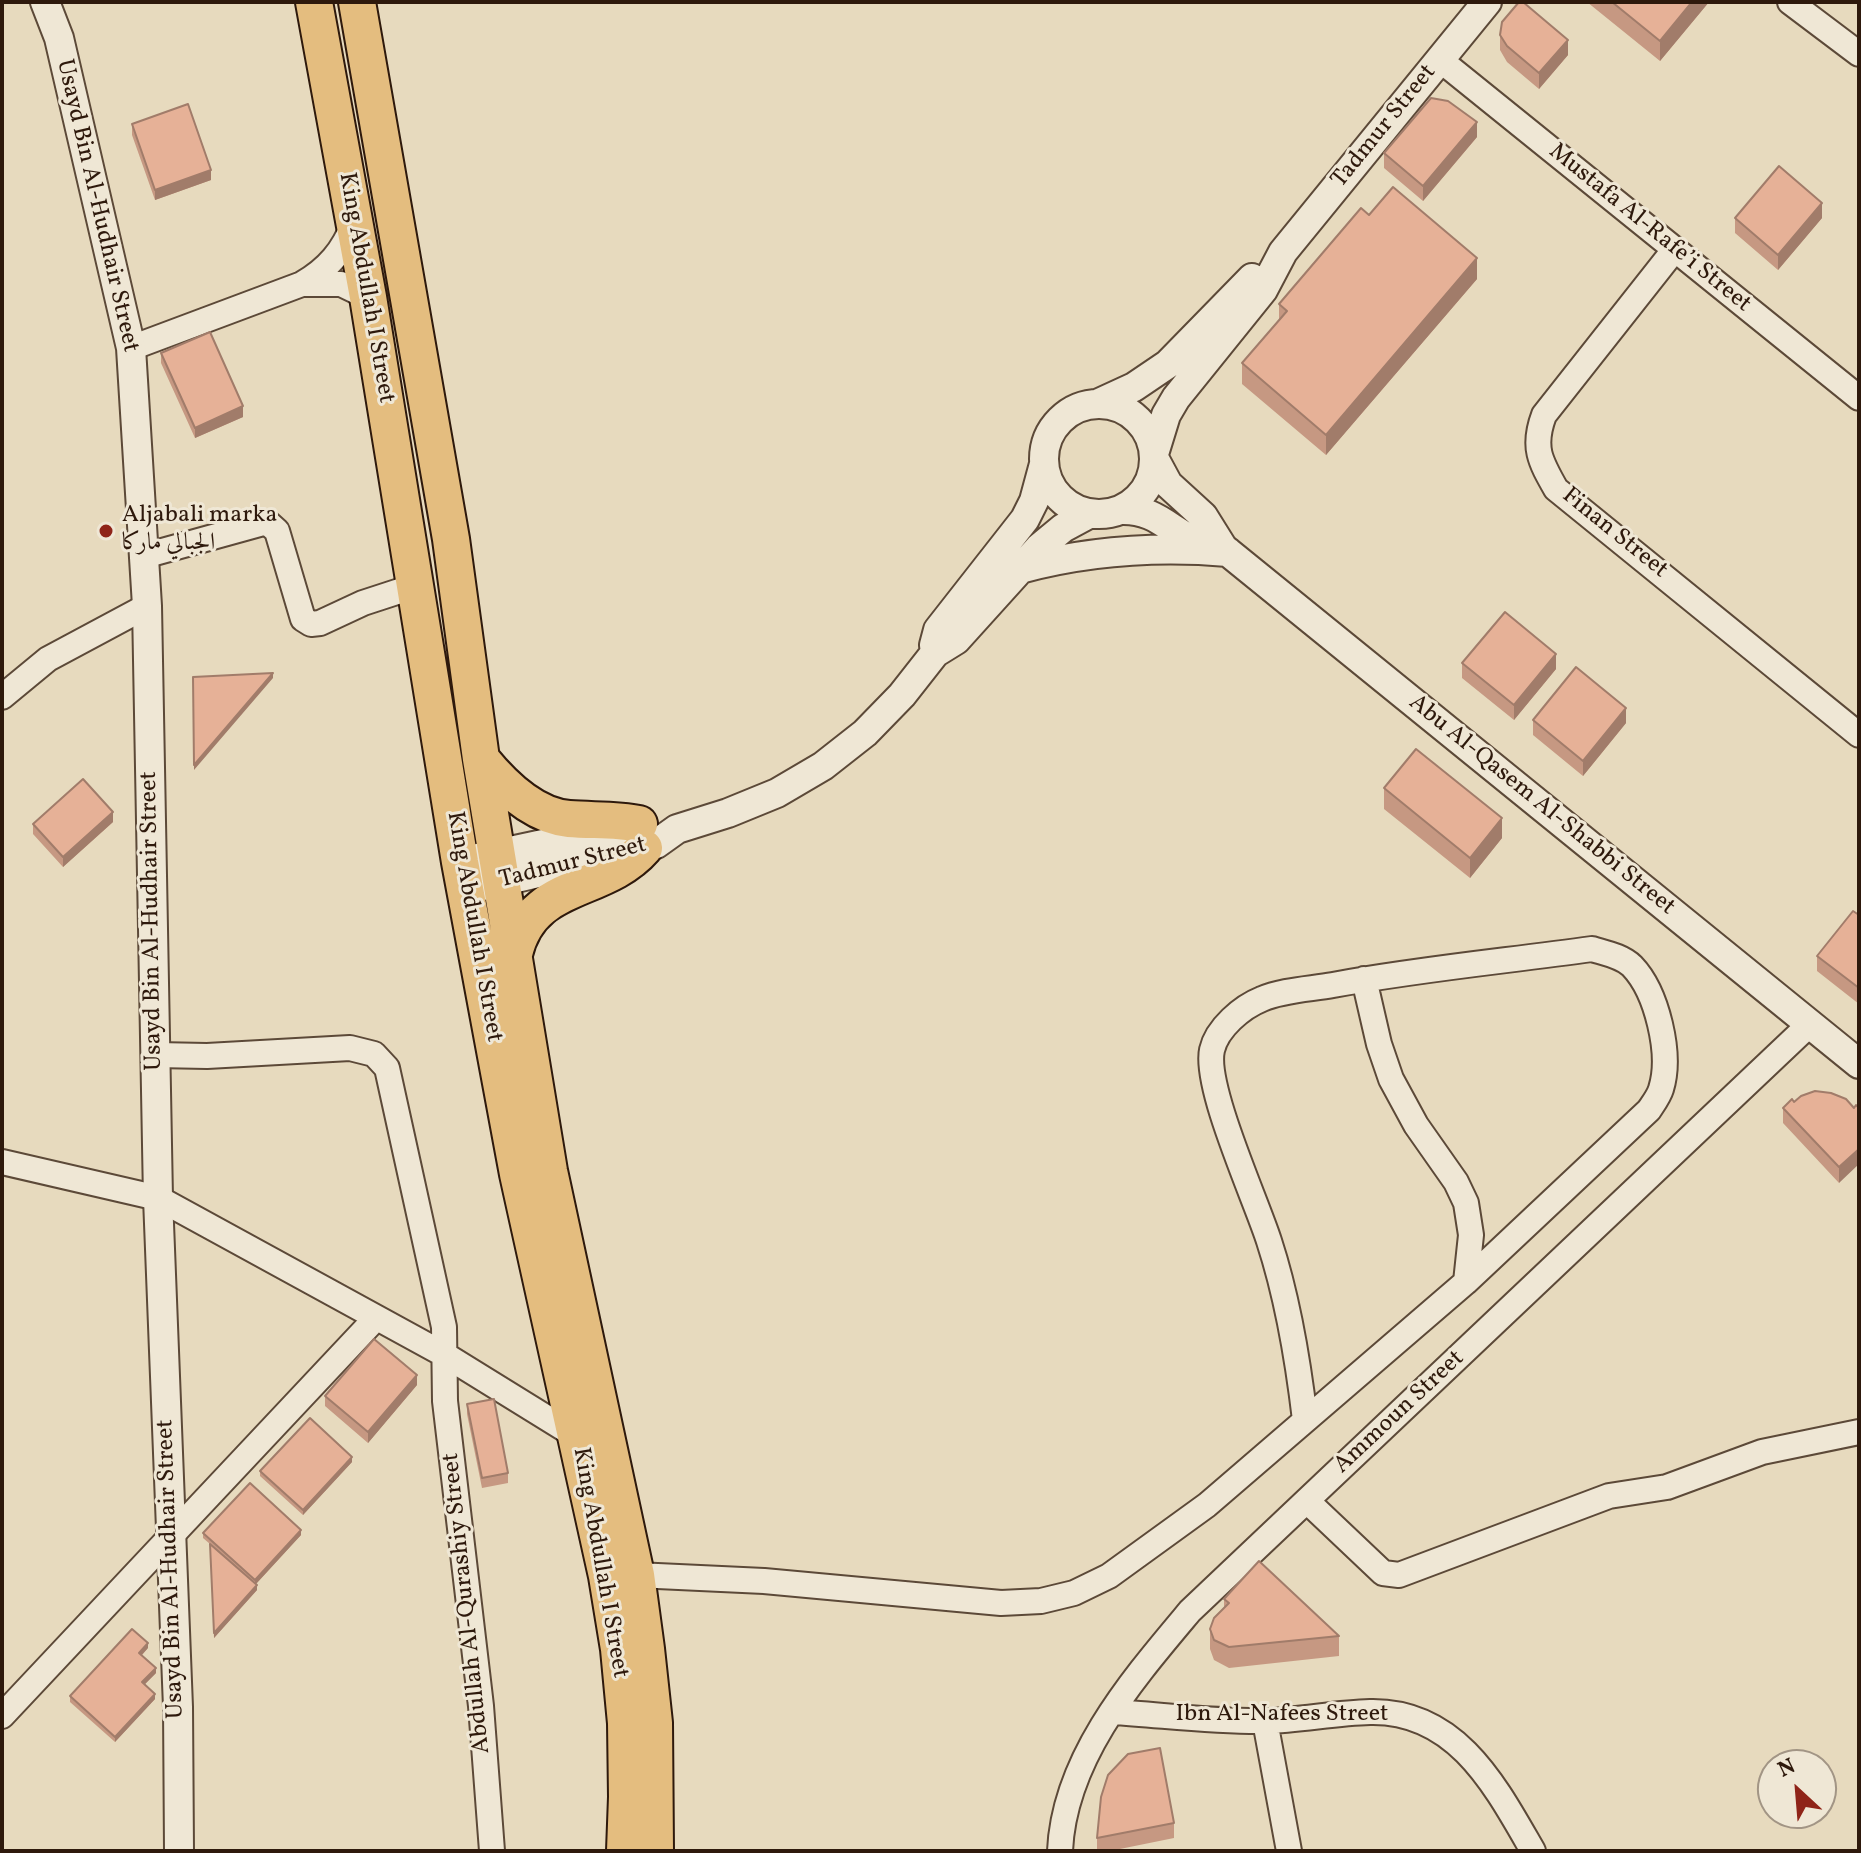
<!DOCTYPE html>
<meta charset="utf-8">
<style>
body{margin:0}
#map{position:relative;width:1861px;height:1853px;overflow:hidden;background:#e7dabe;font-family:Vollkorn,serif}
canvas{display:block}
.frame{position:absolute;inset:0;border:4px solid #2e190c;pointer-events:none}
.north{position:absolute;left:1757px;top:1749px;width:80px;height:80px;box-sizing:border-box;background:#efe7d5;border:2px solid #a29585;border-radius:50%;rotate:334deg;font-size:22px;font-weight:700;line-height:32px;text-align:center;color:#2e190c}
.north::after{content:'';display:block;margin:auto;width:28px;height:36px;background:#8f2418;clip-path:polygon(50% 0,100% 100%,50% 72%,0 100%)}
</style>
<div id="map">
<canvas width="1861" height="1853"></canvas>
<div class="frame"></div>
<div class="north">N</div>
</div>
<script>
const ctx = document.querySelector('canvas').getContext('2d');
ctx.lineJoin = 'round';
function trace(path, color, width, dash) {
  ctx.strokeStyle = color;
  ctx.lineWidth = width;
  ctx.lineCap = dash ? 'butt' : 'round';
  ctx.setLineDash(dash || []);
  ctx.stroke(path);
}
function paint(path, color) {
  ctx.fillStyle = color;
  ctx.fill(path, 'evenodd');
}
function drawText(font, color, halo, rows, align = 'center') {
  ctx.font = font + ' Vollkorn,Amiri,serif';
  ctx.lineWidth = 6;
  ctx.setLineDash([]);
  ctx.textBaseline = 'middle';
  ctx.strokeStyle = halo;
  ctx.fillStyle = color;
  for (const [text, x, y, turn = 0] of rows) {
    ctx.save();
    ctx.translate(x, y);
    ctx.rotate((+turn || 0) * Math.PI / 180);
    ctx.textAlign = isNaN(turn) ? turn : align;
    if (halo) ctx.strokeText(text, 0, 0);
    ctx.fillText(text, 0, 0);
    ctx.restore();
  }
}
const minor = new Path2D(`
 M 1790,2 L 1859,54
 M 1439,59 L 1859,398
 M 1675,249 L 1544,415 C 1532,447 1540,461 1556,489 L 1859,735
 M 305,284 L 341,284 L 368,297
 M 131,348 L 302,284 C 328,269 343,251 354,223
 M 144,556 L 267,522 L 277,531 L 303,619 L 311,624 L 320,623 L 363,603 L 415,586
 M 2,697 L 48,659 L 147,606
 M 1364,979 L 1379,1044 L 1391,1079 L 1416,1125 L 1456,1182 L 1466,1203 L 1471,1235 L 1466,1282
 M 156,1055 L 207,1056 L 350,1048 L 374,1054 L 387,1068 L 444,1327 L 445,1401 L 481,1706 L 492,1851
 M 2,1162 L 158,1198 L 445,1355 L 576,1436
 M 1307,1501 L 1383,1573 L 1399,1575 L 1609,1496 L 1667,1487 L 1762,1452 L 1859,1432
 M 636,1575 L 764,1581 L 1001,1603 L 1041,1601 L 1074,1593 L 1109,1576 L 1207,1505 L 1466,1282 L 1649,1110 C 1653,1104 1659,1096 1661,1089 C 1672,1054 1657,992 1632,966 C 1622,956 1605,953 1592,949 C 1506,961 1419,969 1333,985 C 1311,989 1282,990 1262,999 C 1242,1007 1217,1028 1212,1050 C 1204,1087 1256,1200 1269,1241 C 1288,1299 1298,1360 1305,1420
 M 1112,1712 C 1163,1715 1215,1722 1266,1721 C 1300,1720 1335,1713 1370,1712 C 1457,1710 1496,1787 1533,1851
 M 2,1716 L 376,1318
 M 1265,1721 L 1289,1851
 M 1060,1851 C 1064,1758 1133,1679 1190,1611 L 1810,1024`);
const tertiary = new Path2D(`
 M 45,2 L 59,38 L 131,348 L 147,606 L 158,1198 L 178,1707 L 179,1851
 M1044 459a55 55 0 1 1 110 0a55 55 0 1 1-110 0Z
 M 1097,404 L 1134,387 L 1168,364 L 1252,278
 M 1154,454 L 1166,415 L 1176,398 L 1263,290 L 1283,252 L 1487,2
 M 1154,458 L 1168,484 L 1203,516 L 1223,548 L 1859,1064
 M 1120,510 C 1160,508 1173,537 1207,546
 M 1020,569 C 1090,550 1157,546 1228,552
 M 935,653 L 934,645 L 938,630 L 1025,519 L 1034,501 L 1044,464
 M 478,858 L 613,829
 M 482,886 L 644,848 L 656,844 L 677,829 L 728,813 L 777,793 L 823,766 L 865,733 L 902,695 L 935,653 L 956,640 L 1040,547 L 1063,528 L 1089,514`);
const primary = new Path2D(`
 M 314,2 L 368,297 L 460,862 L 518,1174 L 607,1576 L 619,1649 L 626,1723 L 627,1797 L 625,1851
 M 357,2 L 451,539 L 481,759 L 549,1171 L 636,1575 L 646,1649 L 654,1723 L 655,1851
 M 481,759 C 503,786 534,816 569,819 C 593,821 616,819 639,824
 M 514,954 C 531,880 603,895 644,848`);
trace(minor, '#5c4938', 28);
trace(tertiary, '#5c4938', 32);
trace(primary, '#2e190c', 40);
trace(minor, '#efe7d5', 24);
trace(tertiary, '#efe7d5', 28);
trace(primary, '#e4bd7f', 36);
paint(new Path2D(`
 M 1587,2 L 1709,2 L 1660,61 Z
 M 1500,35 L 1568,55 L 1539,89 L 1507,62 L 1500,50 Z
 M 132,124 L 211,180 L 155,200 L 132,135 Z
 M 1477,137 L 1423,201 L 1384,168 L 1384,153 Z
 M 1369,215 L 1477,279 L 1326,455 L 1242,384 L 1242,363 L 1279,320 L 1279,304 Z
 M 1735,218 L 1822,218 L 1778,270 L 1735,233 Z
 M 161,353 L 243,417 L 195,438 L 161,363 Z
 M 1462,663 L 1556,669 L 1514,720 L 1462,678 Z
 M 1533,720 L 1626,723 L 1583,776 L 1533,735 Z
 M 1384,788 L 1502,838 L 1470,878 L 1384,809 Z
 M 113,822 L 63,867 L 33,834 L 33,824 Z
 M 1859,915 L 1859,1004 L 1817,971 L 1817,956 Z
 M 1846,1099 L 1839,1183 L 1783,1123 L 1783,1108 L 1794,1102 Z
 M 417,1385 L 368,1443 L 325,1406 L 325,1396 Z
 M 467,1404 L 508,1473 L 508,1483 L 482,1488 L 467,1414 Z
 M 352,1462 L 303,1515 L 260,1476 L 260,1471 Z
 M 203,1533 L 301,1535 L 256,1584 L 257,1590 L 214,1638 L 210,1544 L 203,1538 Z
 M 1224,1599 L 1339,1636 L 1339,1656 L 1229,1668 L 1214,1660 L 1210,1649 L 1210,1629 L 1224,1607 Z
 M 148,1648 L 142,1655 L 156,1673 L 145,1684 L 155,1699 L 115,1742 L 70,1702 L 70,1696 Z
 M 1174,1823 L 1174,1838 L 1110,1851 L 1097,1851 L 1097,1838 Z`), '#c69882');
paint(new Path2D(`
 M 1692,2 L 1709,2 L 1660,61 L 1660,41 Z
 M 1568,40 L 1568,55 L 1539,89 L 1539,73 Z
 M 1477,122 L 1477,137 L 1423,201 L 1423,186 Z
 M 211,170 L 211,180 L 155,200 L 155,190 Z
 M 1822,203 L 1822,218 L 1778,270 L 1778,255 Z
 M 1477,258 L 1477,279 L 1326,455 L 1326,435 Z
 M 243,406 L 243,417 L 195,438 L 195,428 Z
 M 1556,654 L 1556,669 L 1514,720 L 1514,705 Z
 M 273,673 L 273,678 L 194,770 L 194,765 Z
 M 1626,708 L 1626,723 L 1583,776 L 1583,761 Z
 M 113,812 L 113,822 L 63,867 L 63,857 Z
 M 1502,818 L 1502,838 L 1470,878 L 1470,858 Z
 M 1859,1149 L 1859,1164 L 1839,1183 L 1839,1167 Z
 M 417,1375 L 417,1385 L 368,1443 L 368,1432 Z
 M 352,1457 L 352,1462 L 303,1515 L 303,1510 Z
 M 301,1530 L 301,1535 L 255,1585 L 255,1580 Z
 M 257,1585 L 257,1590 L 214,1638 L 214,1633 Z
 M 148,1643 L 148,1648 L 139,1658 L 139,1653 Z
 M 156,1668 L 156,1673 L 142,1687 L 142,1682 Z
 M 155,1694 L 155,1699 L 115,1742 L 115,1737 Z`), '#a17c6a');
const building = new Path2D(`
 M 1519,2 L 1523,2 L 1568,40 L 1539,73 L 1507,46 L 1500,35 L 1502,22 Z
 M 1612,2 L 1692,2 L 1660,41 Z
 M 1431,98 L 1448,101 L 1477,122 L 1423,186 L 1384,153 Z
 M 188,104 L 211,170 L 155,190 L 132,124 Z
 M 1779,166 L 1822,203 L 1778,255 L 1735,218 Z
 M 1393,187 L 1477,258 L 1326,435 L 1242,363 L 1287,311 L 1279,304 L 1361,208 L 1369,215 Z
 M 210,332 L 243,406 L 195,428 L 161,353 Z
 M 1505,612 L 1556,654 L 1514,705 L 1462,663 Z
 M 1576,667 L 1626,708 L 1583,761 L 1533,720 Z
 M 273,673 L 194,765 L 193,677 Z
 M 1416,749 L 1502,818 L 1470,858 L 1384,788 Z
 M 83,779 L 113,812 L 63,857 L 33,824 Z
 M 1853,911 L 1859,915 L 1859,988 L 1817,956 Z
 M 1815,1091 L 1831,1093 L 1846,1099 L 1854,1108 L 1856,1105 L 1859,1108 L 1859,1149 L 1839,1167 L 1783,1108 L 1792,1099 L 1794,1102 L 1801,1096 Z
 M 374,1339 L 417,1375 L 368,1432 L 325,1396 Z
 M 494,1399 L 508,1473 L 482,1478 L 467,1404 Z
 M 310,1418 L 352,1457 L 303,1510 L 260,1471 Z
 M 250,1483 L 301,1530 L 255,1580 L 203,1533 Z
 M 210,1544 L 257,1585 L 214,1633 Z
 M 1259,1561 L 1339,1636 L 1229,1647 L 1214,1640 L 1210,1629 L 1214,1618 L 1229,1603 L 1224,1599 Z
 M 132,1629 L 148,1643 L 139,1653 L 156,1668 L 142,1682 L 155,1694 L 115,1737 L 70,1696 Z
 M 1160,1748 L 1174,1823 L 1097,1838 L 1101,1797 L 1108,1775 L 1128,1754 Z`);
paint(building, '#e6b197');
trace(building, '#a17c6a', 2);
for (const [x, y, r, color] of [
 [106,531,8,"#8f2418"]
]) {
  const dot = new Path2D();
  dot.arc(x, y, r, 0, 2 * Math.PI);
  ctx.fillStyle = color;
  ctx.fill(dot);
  trace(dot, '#efe7d5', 3);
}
drawText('24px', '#2e190c', '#efe7d5', [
 ["Tadmur Street",1385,127,-51],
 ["Usayd Bin Al-Hudhair Street",96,206,77],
 ["Mustafa Al-Rafe’i Street",1649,229,39],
 ["King Abdullah I Street",365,288,80],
 ["Finan Street",1614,534,39],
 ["Abu Al-Qasem Al-Shabbi Street",1541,806,39],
 ["Tadmur Street",573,864,-14],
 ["Usayd Bin Al-Hudhair Street",153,921,-91],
 ["King Abdullah I Street",473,927,80],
 ["Ammoun Street",1400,1413,-43],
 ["King Abdullah I Street",599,1563,80],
 ["Usayd Bin Al-Hudhair Street",172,1569,-92],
 ["Abdullah Al-Qurashiy Street",468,1603,-96],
 ["Ibn Al-Nafees Street",1282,1716]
]);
drawText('24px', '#2e190c', '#efe7d5', [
 ["Aljabali marka",122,517],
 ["الجبالي ماركا",122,545]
], 'left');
</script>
